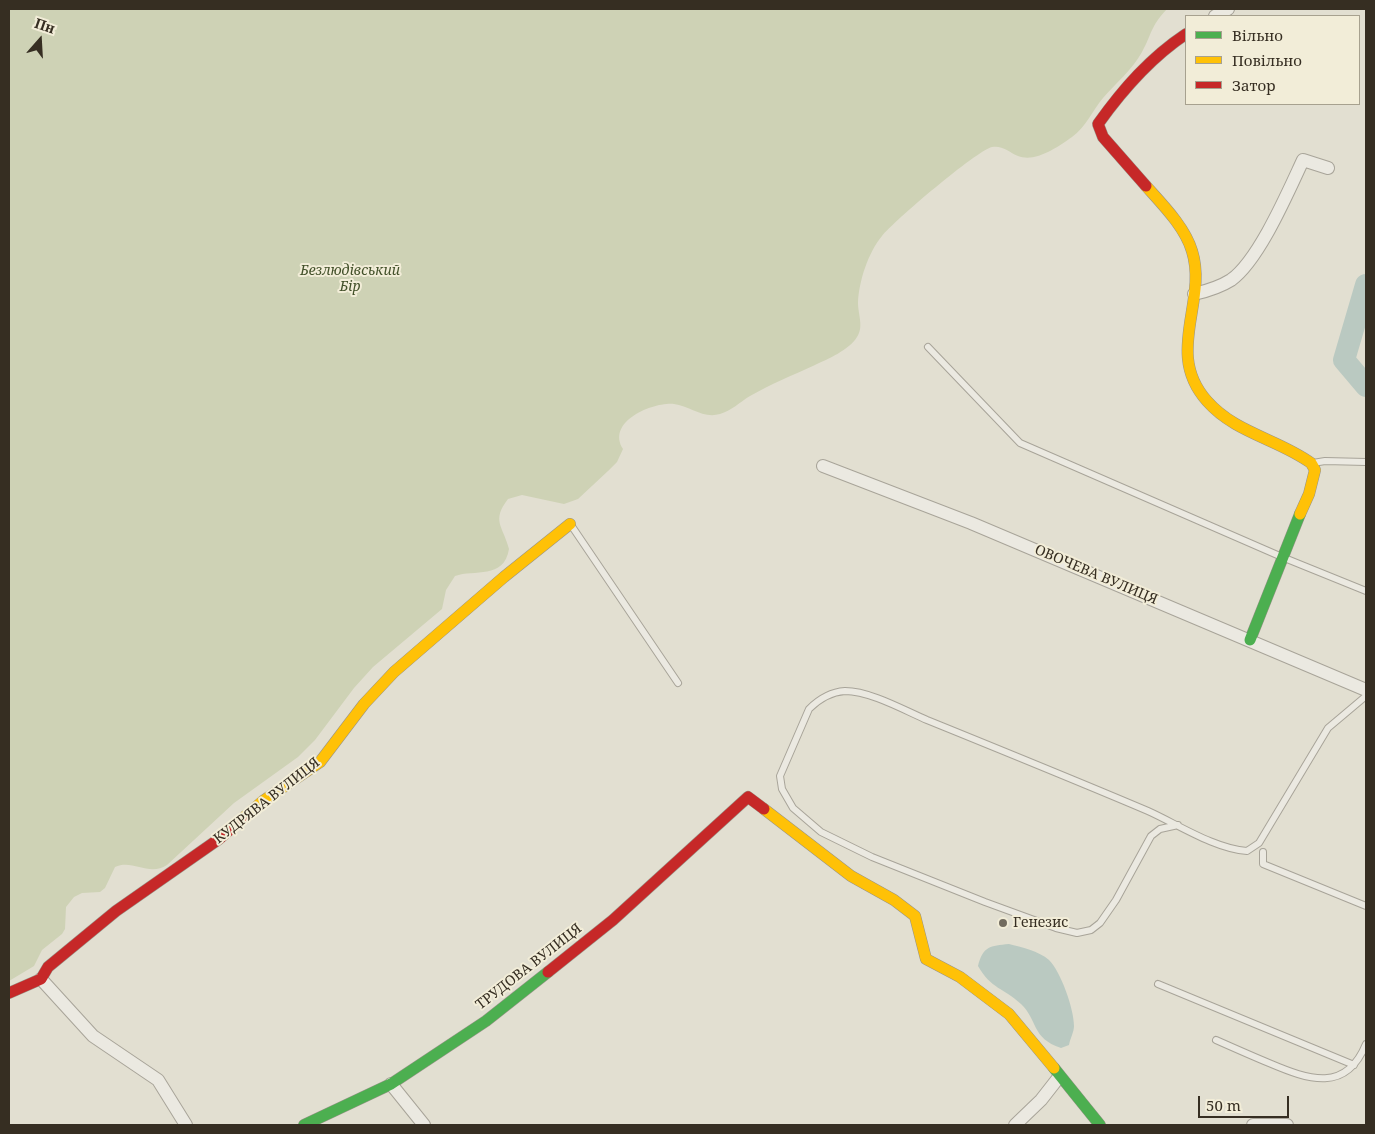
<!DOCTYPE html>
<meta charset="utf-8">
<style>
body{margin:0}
#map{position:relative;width:1375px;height:1134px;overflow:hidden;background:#e2dfd1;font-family:"Noto Serif",serif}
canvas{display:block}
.frame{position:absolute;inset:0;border:10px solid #362e22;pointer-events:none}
.legend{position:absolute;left:1185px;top:15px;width:175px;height:90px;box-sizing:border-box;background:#f2edd8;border:1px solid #a7a18f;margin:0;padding:6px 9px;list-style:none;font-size:15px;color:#362e22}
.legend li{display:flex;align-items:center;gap:10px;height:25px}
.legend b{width:25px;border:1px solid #a7a18f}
.north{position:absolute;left:15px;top:15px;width:50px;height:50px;-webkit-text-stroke:4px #f2edd8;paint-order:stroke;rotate:19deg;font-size:14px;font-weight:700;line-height:20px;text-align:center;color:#362e22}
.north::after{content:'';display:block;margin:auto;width:18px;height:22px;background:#362e22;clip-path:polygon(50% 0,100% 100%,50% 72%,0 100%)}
.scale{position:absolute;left:1198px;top:1096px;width:91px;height:22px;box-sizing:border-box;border:2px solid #362e22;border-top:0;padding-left:6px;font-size:15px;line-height:18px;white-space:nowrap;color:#362e22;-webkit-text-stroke:4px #f2edd8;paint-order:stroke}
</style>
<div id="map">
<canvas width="1375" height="1134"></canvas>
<div class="frame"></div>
<ul class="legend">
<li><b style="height:6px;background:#4caf50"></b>Вільно</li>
<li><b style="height:6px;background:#ffc107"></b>Повільно</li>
<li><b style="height:6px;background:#c62828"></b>Затор</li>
</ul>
<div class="north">Пн</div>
<div class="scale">50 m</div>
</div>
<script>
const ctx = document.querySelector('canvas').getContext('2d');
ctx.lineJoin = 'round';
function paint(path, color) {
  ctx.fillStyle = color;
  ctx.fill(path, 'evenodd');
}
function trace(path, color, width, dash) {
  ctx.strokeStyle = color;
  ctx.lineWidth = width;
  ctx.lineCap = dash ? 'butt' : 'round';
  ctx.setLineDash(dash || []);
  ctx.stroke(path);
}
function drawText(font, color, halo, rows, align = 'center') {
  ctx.font = font + ' "Noto Serif",serif';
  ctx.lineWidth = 4;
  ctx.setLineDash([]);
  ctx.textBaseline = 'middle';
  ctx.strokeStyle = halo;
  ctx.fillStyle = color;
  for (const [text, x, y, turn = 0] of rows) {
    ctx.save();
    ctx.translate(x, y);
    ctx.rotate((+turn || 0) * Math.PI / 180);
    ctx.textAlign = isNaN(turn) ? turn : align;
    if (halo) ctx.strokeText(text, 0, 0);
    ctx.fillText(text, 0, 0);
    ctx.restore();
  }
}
paint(new Path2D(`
 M 9,9 L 1167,9 C 1150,27 1152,34 1142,52 C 1132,70 1116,83 1103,98 C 1092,111 1086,127 1072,137 C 1058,147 1035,163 1018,156 C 1009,152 1002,145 992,147 C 976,151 894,221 882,236 C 868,253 859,281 858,303 C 858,314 864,327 857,337 C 849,350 828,359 815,365 C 793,375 771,384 750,396 C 740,402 731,411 720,414 C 703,419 690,406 674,404 C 652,402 606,422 623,449 L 617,462 L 608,471 L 578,499 L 564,504 L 522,495 L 508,499 C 491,521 503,526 509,549 C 504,580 474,569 455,576 L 446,590 L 442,609 L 373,667 L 354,688 L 315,740 L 298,757 L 234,803 L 167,865 C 149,877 133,859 115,867 L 105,888 L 100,892 L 82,893 L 74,897 L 66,907 L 65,929 L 62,934 L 42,950 L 34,966 L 9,981 Z`), '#ced2b5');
paint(new Path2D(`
 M 1009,944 C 1021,947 1039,951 1049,960 C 1061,972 1074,1009 1074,1026 C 1074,1032 1070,1039 1069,1045 L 1061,1048 C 1031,1038 1038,1020 1021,1004 C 1004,988 991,989 978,966 C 983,946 990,946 1009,944 Z`), '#bac9c1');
trace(new Path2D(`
 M 1366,285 L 1344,360 L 1366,386`), '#bac9c1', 22);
const lane = new Path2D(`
 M 928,347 L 1020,443 L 1282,557 L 1366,591
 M 1313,463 L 1325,461 L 1366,462
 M 571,525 L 678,683
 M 1178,825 L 1160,829 L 1151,836 L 1116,900 L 1100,923 L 1091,930 L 1077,933 L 1056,928 L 985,902 L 872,857 L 821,832 L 793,808 L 782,789 L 780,776 L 809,709 C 819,699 830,692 845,691 C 870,691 904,710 927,720 C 1001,750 1075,780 1148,811 C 1177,824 1215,849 1247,851 L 1259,843 L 1328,728 L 1366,696
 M 1263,852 L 1263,864 L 1366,906
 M 1158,984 L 1354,1065
 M 1216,1040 C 1234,1048 1252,1056 1269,1063 C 1309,1080 1346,1093 1366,1044`);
const street = new Path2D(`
 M 1215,16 L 1228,9
 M 1194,294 C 1207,291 1220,287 1231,280 C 1259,260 1288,192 1303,160 L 1328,168
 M 823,466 L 971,523 L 1366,690
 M 41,979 L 93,1036 L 158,1080 L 186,1125
 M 391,1084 L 424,1125
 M 1015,1125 L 1041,1100 L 1059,1077
 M 1253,1125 L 1287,1125`);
const fast = new Path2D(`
 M 1250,640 L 1300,514
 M 1054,1068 L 1100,1125
 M 304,1125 L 391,1084 L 486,1021 L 548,972`);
const slow = new Path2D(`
 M 1146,186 C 1162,204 1185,227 1192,251 C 1208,302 1164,353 1207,401 C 1235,433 1278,439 1311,463 L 1315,470 L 1309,494 L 1300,514
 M 764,809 L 851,876 L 894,900 L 915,916 L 926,959 L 960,977 L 1009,1014 L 1054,1068
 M 242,819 L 263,801 L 320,762 L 364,704 L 394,672 L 504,577 L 570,524`);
const jam = new Path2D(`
 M 1146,186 L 1103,137 L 1098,124 C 1123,89 1150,58 1186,34
 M 548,972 L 613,920 L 748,797 L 764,809
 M 9,993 L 41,979 L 48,967 L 116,911 L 219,839 L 242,819`);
trace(lane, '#a8a499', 8);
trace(street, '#a8a499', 14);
trace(fast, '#989489', 12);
trace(slow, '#989489', 12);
trace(jam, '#989489', 12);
trace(lane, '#ebe9e1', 6);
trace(street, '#ebe9e1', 12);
trace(fast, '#4caf50', 11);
trace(slow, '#ffc107', 11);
trace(jam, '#c62828', 11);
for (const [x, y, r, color] of [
 [1003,923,5,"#726c5f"]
]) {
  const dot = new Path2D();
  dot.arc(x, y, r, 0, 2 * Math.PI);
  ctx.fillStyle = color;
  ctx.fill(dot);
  trace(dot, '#f2edd8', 2);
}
drawText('italic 14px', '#43512a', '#f2edd8', [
 ["Безлюдівський",350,271],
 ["Бір",350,287]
]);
drawText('14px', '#362e22', '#f2edd8', [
 ["ОВОЧЕВА ВУЛИЦЯ",1096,575,23],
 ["КУДРЯВА ВУЛИЦЯ",267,801,-38],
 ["ТРУДОВА ВУЛИЦЯ",529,967,-38]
]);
drawText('14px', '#362e22', '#f2edd8', [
 ["Генезис",1013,923]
], 'left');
</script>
